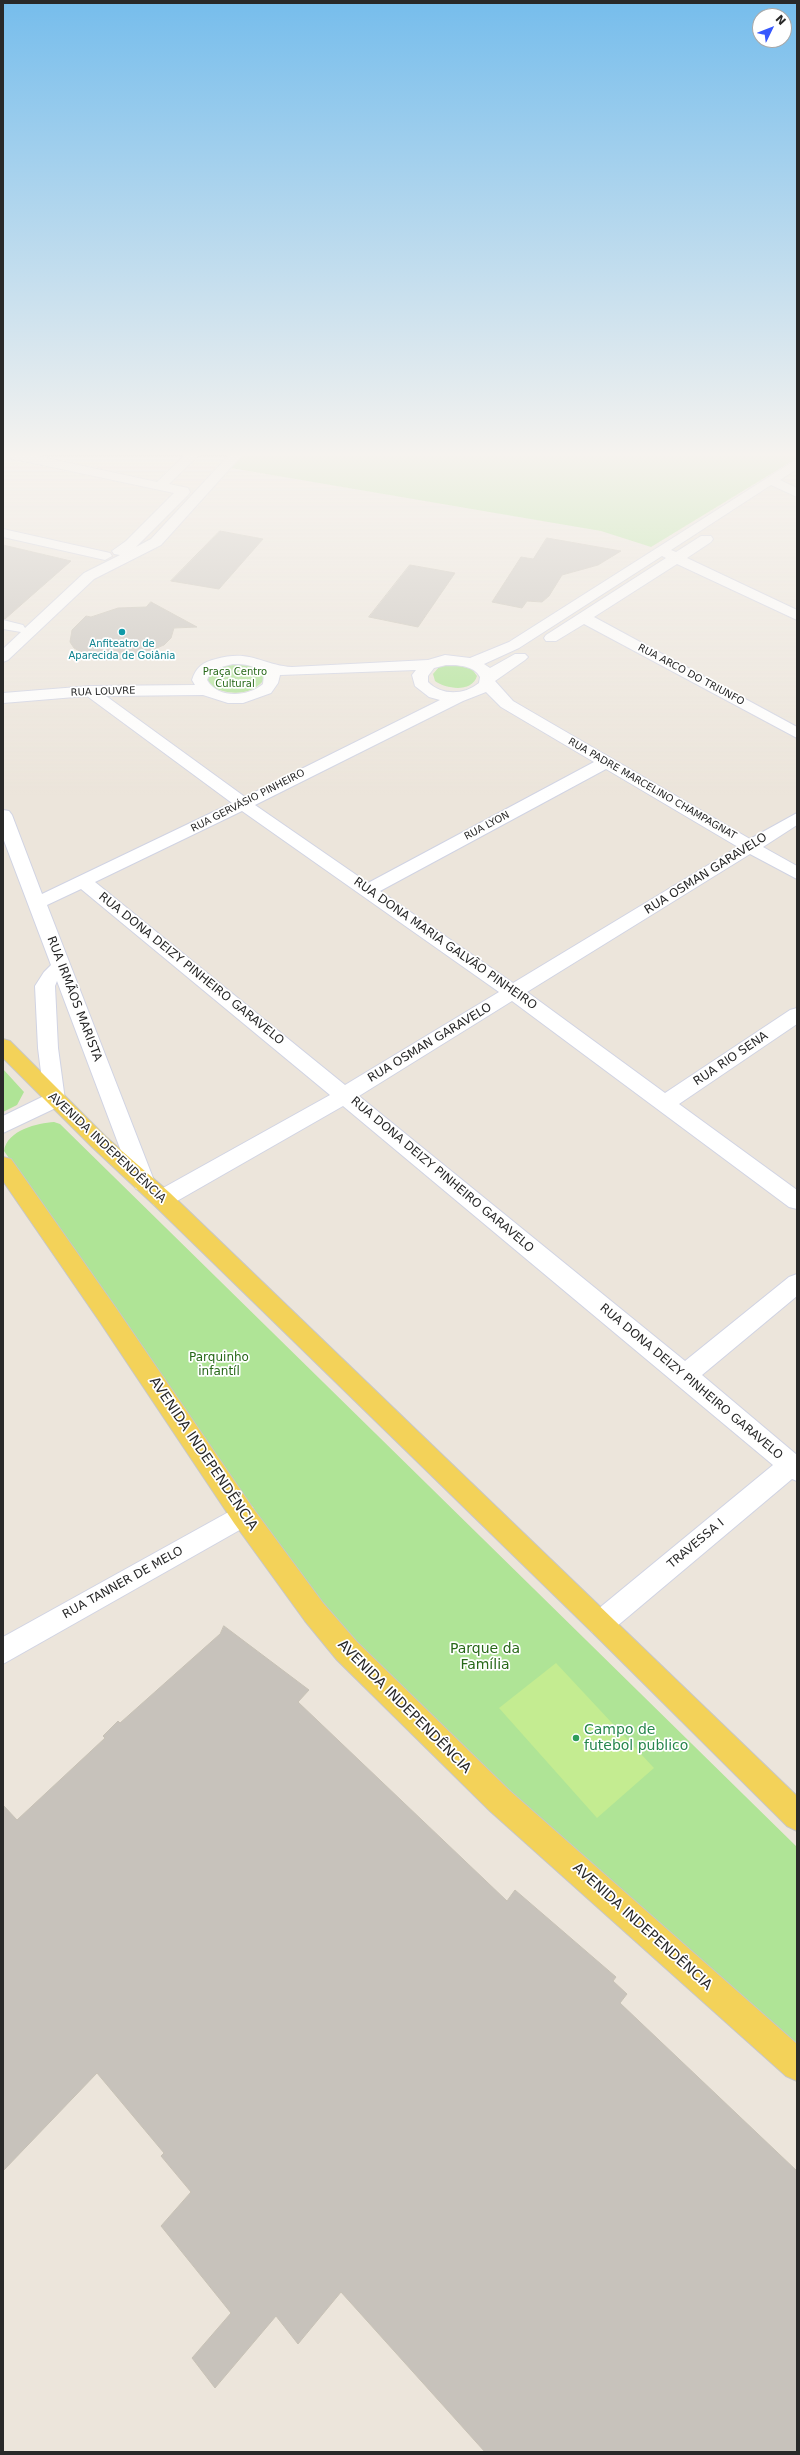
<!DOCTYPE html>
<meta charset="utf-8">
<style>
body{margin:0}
#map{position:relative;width:800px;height:2455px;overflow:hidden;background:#ece5db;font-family:"DejaVu Sans",sans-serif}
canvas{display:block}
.frame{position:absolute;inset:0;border:4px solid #292929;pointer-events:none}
.north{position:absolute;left:752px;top:8px;width:40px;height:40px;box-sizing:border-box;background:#fff;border:1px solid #a9a9a9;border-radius:50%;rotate:47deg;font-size:11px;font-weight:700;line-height:16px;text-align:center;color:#292929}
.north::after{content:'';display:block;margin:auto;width:14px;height:18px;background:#3758fd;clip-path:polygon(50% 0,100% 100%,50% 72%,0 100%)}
</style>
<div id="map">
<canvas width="800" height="2455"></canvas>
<div class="frame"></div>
<div class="north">N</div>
</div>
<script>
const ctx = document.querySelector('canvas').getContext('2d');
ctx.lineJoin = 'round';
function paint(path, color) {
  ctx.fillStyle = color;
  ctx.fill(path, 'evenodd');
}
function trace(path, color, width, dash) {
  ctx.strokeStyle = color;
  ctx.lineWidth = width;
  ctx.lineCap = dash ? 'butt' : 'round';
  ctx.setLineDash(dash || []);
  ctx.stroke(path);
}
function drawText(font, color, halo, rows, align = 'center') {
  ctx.font = font + ' "DejaVu Sans",sans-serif';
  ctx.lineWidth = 3.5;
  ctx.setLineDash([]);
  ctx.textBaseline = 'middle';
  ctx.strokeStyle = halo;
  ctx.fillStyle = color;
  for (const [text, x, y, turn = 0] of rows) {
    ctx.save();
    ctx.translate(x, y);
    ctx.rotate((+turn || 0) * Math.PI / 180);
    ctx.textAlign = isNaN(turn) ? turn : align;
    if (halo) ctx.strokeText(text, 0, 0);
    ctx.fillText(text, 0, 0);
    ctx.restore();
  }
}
paint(new Path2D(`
 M 237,454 L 797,454 L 797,458 L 651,547 L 601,531 L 225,467 Z
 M 242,661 L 263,670 L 263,681 C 248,698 225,694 207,685 L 205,675 L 209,670 Z
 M 452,664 L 472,669 L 477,676 C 472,693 446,689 435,681 L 433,674 L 439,667 Z
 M 3,1069 L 24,1092 L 17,1105 L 3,1112 Z
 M 54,1122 L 60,1124 L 797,1847 L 797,2049 L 416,1706 L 311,1593 L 4,1151 C 7,1130 38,1123 54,1122 Z`), '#afe496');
paint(new Path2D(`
 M 556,1663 L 654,1768 L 597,1818 L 499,1708 Z`), '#c4ec91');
const building = new Path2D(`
 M 220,531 L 263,539 L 219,589 L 171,581 Z
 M 547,538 L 621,551 L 598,565 L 562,575 L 549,596 L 542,602 L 527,601 L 522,608 L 492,602 L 521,557 L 533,559 Z
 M 3,545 L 71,561 L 5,619 L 3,619 Z
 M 410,565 L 455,573 L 418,627 L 369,617 Z
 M 151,602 L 197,627 L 174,628 L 171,638 L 164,645 L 135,657 L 135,659 L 105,660 L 90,657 L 74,648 L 70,642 L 72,630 L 86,616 L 91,617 L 118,608 L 146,607 Z
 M 224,1626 L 309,1690 L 298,1702 L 507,1901 L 515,1890 L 616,1977 L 613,1981 L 627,1994 L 620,2003 L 797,2171 L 797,2452 L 485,2452 L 341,2292 L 298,2344 L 276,2316 L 215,2388 L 192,2358 L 231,2313 L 161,2226 L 191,2192 L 161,2156 L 164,2153 L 97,2073 L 3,2171 L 3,1805 L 17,1820 L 105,1738 L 103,1736 L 118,1721 L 120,1723 L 220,1634 Z`);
paint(building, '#c7c2bb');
trace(building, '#c7c1b5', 1);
const minor = new Path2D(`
 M 3,454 L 28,454 L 157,482 L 186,454 L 200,454 L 169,484 L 188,488 L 190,492 L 188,495 L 136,547 L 151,539 L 230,454 L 243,454 L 161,545 L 94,579 L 8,660 L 3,662 L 3,649 L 21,632 L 3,629 L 3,620 L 23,625 L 25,628 L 84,573 L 120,555 L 114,554 L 112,551 L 126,541 L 174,493 L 9,458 Z
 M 797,459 L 797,469 L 780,480 L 797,488 L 797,497 L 771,485 L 671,550 L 676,552 L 701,536 L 711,536 L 713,539 L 711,542 L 687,558 L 797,610 L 797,620 L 677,564 L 594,617 L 797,727 L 797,738 L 584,624 L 556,641 L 546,641 L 544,638 L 546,635 L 666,558 L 662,556 L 519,648 L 484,664 L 490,668 L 515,654 L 525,654 L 528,657 L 525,660 L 495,681 L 513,701 L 750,839 L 797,813 L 797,825 L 763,847 L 797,866 L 797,879 L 750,854 L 527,992 L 665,1093 L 790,1010 L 797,1008 L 797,1024 L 679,1104 L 797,1190 L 797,1209 L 789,1207 L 512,1001 L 359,1096 L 685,1361 L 789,1277 L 797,1274 L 797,1296 L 702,1375 L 797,1455 L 797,1481 L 792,1479 L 610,1632 L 601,1635 L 592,1632 L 588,1623 L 592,1614 L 773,1465 L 343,1106 L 170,1205 L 162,1207 L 154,1205 L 151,1199 L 154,1193 L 330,1095 L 81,889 L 47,905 L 155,1183 L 152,1189 L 144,1191 L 136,1189 L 133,1183 L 57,981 L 55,986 L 58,1048 L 65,1100 L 62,1105 L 3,1133 L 3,1116 L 44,1096 L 38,1048 L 35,986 L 44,972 L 51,965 L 3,838 L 3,810 L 9,811 L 12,815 L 42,894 L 232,803 L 87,696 L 3,703 L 3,693 L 90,686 L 195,685 L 192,680 C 196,667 203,662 216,659 C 251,649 261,665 292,667 L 428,660 L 445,655 L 470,658 L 509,642 ZM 233,664 C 245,664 256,665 264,674 L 263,684 C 248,697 218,699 207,680 C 211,668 222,667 233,664 ZM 446,665 C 457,665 474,665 480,677 L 479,683 C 464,695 442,696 428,682 L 428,676 L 434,668 ZM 416,670 L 412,675 L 415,686 L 429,697 L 440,700 L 245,797 L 106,696 L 203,695 L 228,703 L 243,703 L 271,693 L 278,683 L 280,675 ZM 486,692 L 501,707 L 594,762 L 368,883 L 255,805 L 463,701 ZM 606,769 L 738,847 L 513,983 L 380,891 ZM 242,811 L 499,992 L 345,1085 L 95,882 Z
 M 3,529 L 110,553 L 112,556 L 105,560 L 3,537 Z
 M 243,1504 L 252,1507 L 256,1515 L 252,1523 L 3,1664 L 3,1637 Z`);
const major = new Path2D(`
 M 3,1039 L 10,1041 L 106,1137 L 170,1193 L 797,1796 L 797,1831 L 787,1826 L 592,1632 L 154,1205 L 92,1147 L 3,1058 Z
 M 3,1157 L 11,1159 L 116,1308 L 252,1507 L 323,1603 L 357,1642 L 510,1791 L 797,2044 L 797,2081 L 786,2076 L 490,1811 L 337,1660 L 305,1621 L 234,1523 L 100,1322 L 3,1181 Z`);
trace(minor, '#d0d3e3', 2);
trace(major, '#c7c7c7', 2);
paint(minor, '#fff');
paint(major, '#f3d259');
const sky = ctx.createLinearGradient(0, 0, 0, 798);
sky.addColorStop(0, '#76bdec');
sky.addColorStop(0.57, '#f6f3ef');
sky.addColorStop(1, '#f6f3ef00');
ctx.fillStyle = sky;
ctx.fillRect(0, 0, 800, 798);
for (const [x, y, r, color] of [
 [122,632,4,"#0f9aa8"],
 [576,1738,4,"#2e9e5b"]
]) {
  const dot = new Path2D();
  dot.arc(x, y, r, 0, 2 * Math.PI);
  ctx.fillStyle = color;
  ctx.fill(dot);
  trace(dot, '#fff', 1.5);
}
drawText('10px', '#0d838f', '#fff', [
 ["Anfiteatro de",122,644],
 ["Aparecida de Goiânia",122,656]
]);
drawText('10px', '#276818', '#fff', [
 ["Praça Centro",235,672],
 ["Cultural",235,684]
]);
drawText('10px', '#292929', '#fff', [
 ["RUA ARCO DO TRIUNFO",691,675,28],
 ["RUA LOUVRE",103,692,-2],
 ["RUA PADRE MARCELINO CHAMPAGNAT",652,789,30],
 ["RUA GERVÁSIO PINHEIRO",248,801,-27],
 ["RUA LYON",487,826,-28]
]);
drawText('12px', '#292929', '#fff', [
 ["RUA OSMAN GARAVELO",706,874,-32],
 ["RUA DONA MARIA GALVÃO PINHEIRO",445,944,35],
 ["RUA DONA DEIZY PINHEIRO GARAVELO",191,969,39],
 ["RUA IRMÃOS MARISTA",74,999,69],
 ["RUA OSMAN GARAVELO",430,1043,-31],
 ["RUA RIO SENA",731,1059,-34],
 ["AVENIDA INDEPENDÊNCIA",107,1148,43],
 ["RUA DONA DEIZY PINHEIRO GARAVELO",442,1175,40],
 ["RUA DONA DEIZY PINHEIRO GARAVELO",691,1382,40],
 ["TRAVESSA I",696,1544,-40],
 ["RUA TANNER DE MELO",123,1583,-29]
]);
drawText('12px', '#276818', '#fff', [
 ["Parquinho",219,1358],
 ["infantíl",219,1372]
]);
drawText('14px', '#292929', '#fff', [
 ["AVENIDA INDEPENDÊNCIA",203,1454,56],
 ["AVENIDA INDEPENDÊNCIA",404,1707,45],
 ["AVENIDA INDEPENDÊNCIA",642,1927,42]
]);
drawText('14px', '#276818', '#fff', [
 ["Parque da",485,1649],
 ["Família",485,1665]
]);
drawText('14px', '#27864d', '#fff', [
 ["Campo de",584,1730],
 ["futebol publico",584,1746]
], 'left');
</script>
